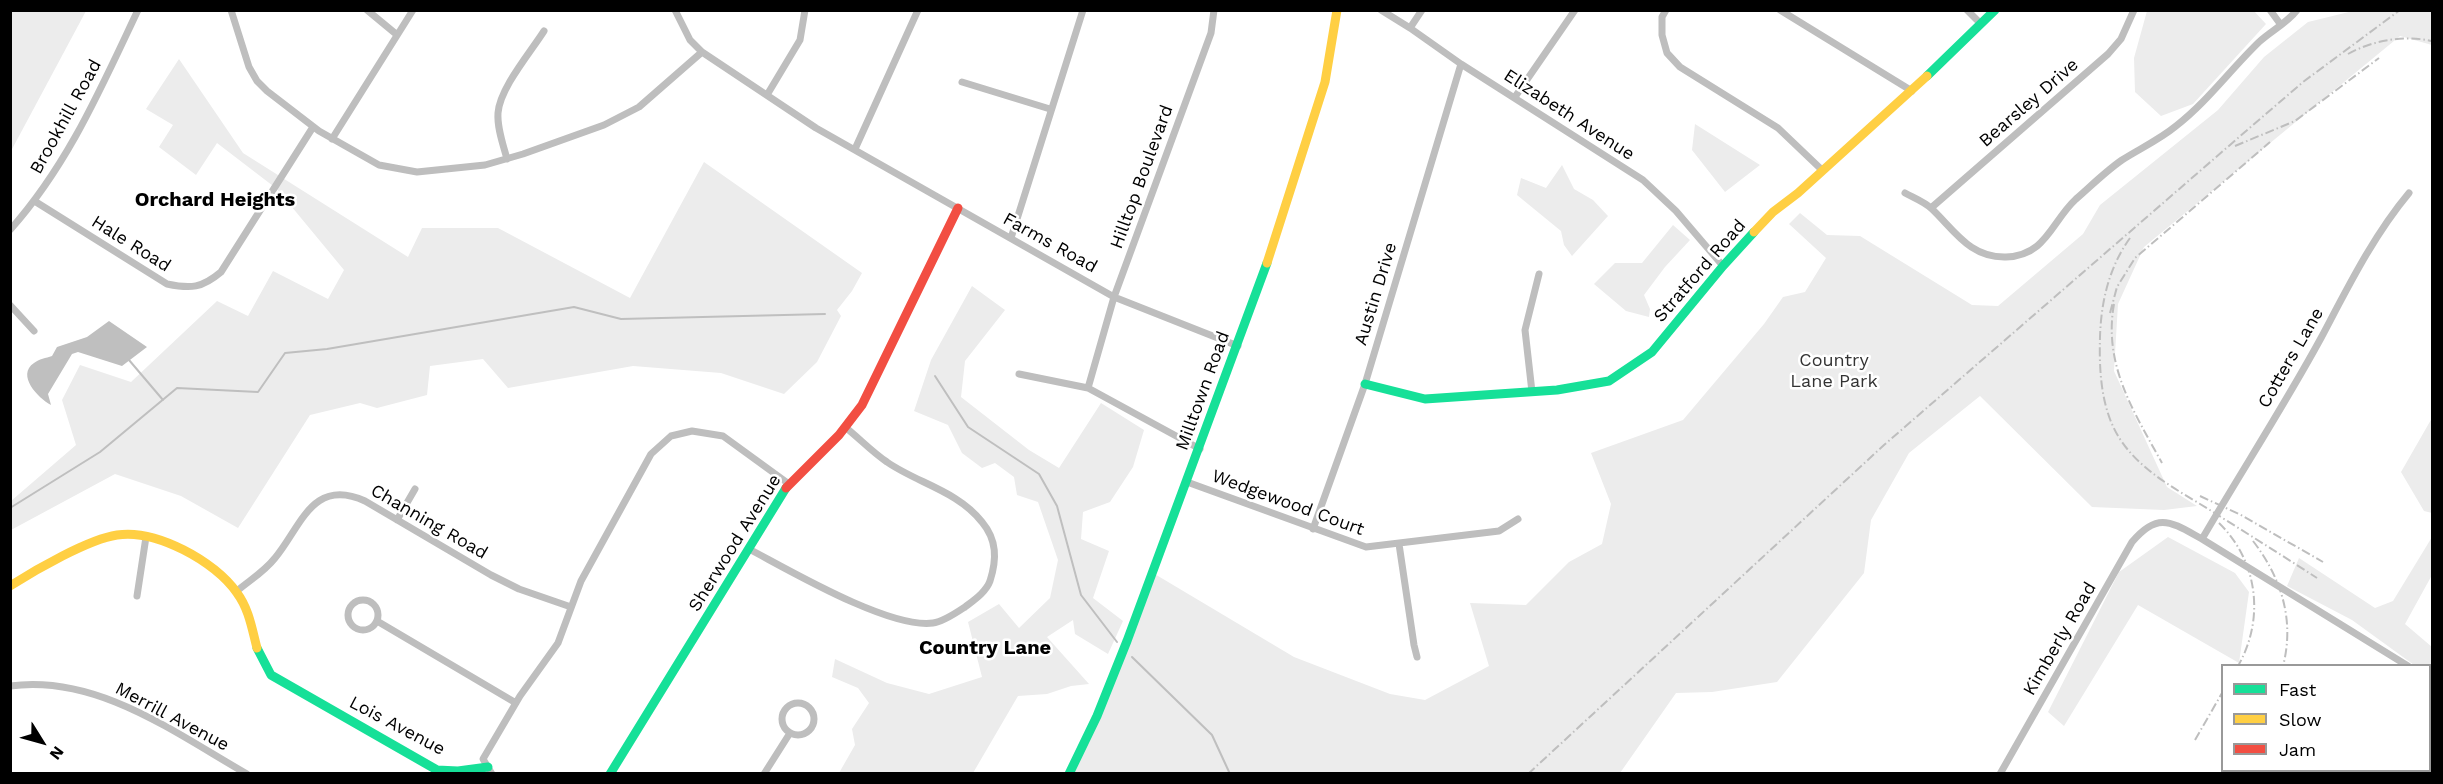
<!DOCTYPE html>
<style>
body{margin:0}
#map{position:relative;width:2443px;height:784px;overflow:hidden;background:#fff;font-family:"Work Sans",sans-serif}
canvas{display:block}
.frame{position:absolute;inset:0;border:12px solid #000;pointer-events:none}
.legend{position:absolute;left:2221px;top:664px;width:210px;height:108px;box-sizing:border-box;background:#fff;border:2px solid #999;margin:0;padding:8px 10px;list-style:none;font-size:18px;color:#000}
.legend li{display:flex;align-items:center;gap:12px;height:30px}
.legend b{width:30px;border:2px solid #999}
.north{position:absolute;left:12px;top:712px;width:60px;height:60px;-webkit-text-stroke:4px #fff;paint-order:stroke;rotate:127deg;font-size:16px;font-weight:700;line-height:24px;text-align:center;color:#000}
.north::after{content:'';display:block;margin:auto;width:21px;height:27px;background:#000;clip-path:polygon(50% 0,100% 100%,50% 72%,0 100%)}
</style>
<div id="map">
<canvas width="2443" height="784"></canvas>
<div class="frame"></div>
<ul class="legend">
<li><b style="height:8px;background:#16e098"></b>Fast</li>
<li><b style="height:8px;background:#ffcf43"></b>Slow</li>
<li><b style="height:8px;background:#f24e42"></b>Jam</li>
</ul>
<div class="north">N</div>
</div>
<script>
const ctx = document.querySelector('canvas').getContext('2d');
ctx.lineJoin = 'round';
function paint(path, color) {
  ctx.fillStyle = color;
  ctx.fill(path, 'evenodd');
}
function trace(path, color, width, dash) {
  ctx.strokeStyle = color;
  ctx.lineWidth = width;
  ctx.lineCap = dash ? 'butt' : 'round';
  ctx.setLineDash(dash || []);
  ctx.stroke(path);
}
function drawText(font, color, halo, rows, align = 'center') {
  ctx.font = font + ' "Work Sans",sans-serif';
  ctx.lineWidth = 5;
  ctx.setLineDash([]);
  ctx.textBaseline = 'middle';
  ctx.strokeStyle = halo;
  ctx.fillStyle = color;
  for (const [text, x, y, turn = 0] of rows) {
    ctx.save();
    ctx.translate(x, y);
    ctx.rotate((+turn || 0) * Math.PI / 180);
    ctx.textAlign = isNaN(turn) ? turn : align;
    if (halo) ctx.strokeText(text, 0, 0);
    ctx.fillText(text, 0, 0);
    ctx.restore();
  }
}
paint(new Path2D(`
 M 11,10 L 86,11 L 11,151 L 10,11 Z
 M 2147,11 L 2254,11 L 2266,24 L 2193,104 L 2161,116 L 2135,92 L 2134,58 Z
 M 2353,11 L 2432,11 L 2432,45 L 2400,36 L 2144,247 L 2118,304 L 2114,371 L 2167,487 L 2197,506 L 2164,510 L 2092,507 L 1980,396 L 1909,453 L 1871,520 L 1864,573 L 1777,682 L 1712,692 L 1676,693 L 1620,773 L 1073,774 L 1153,573 L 1294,657 L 1390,694 L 1425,700 L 1489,666 L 1470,603 L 1526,605 L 1569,562 L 1602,544 L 1611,504 L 1591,453 L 1683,420 L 1764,324 L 1783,297 L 1805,292 L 1826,258 L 1789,224 L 1800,213 L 1827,235 L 1860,236 L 1972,305 L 1998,306 L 2083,234 L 2100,205 L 2218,110 L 2264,57 L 2308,22 Z
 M 179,59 L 243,153 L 408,257 L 422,228 L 498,228 L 630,298 L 704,162 L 862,273 L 852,291 L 837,310 L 841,316 L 817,362 L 784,394 L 721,373 L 633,366 L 508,388 L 483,359 L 430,366 L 427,395 L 377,408 L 360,403 L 310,415 L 238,528 L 181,496 L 115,474 L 11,530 L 11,501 L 76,445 L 62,400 L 80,365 L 131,382 L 217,301 L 248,316 L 273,271 L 328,299 L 344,270 L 277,189 L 217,143 L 196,175 L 159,147 L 173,125 L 146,109 Z
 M 1695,124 L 1760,165 L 1725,192 L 1692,150 Z
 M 1562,165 L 1574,189 L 1593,200 L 1608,216 L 1572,256 L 1564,245 L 1561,231 L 1517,195 L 1521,178 L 1546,188 Z
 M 1673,225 L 1690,240 L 1665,267 L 1644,295 L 1650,309 L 1649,317 L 1626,311 L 1594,284 L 1615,263 L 1642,263 Z
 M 972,286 L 1005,310 L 965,361 L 961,397 L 1029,450 L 1059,468 L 1101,403 L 1144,430 L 1133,467 L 1110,502 L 1083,512 L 1081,539 L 1109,551 L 1093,598 L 1123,621 L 1108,654 L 1075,634 L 1073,620 L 1047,637 L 1089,684 L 1071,686 L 1047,694 L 1018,696 L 973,773 L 839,773 L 855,745 L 852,729 L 869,703 L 858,688 L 832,677 L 835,659 L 887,683 L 929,694 L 982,677 L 968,622 L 999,604 L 1019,628 L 1050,598 L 1058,560 L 1038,502 L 1017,495 L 1014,477 L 995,463 L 982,468 L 962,453 L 948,425 L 914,411 L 931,360 Z
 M 2432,418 L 2432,513 L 2424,511 L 2401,472 Z
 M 2168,537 L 2235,573 L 2249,592 L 2239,663 L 2138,605 L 2064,726 L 2048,712 L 2119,572 Z
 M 2432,537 L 2432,575 L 2405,624 L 2432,647 L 2432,678 L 2430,676 L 2430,666 L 2414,665 L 2352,620 L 2287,586 L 2299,558 L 2375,608 L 2393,601 Z`), '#ececec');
paint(new Path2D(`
 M 109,321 L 147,347 L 122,366 L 78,352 L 72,354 L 48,394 L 51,405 C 38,398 16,375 34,363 C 39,359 46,358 52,356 L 57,347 L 87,337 Z`), '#bfbfbf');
trace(new Path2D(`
 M 129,360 L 163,400
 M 935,376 L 968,427 L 1039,474 L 1057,506 L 1081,595 L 1117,642
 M 10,508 L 100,452 L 177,388 L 258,392 L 285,353 L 327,349 L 574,307 L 621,319 L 825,314
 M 1132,657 L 1212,735 L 1230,774`), '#bfbfbf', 2);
trace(new Path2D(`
 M 231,10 L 249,67 L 257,81 L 267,91 L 319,131 L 379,165 L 417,172 L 485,165 L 523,154 L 604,125 L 639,107 L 702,52
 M 367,10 L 396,34
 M 675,10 L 690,40 L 702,52 L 816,128 L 1114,297 L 1238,346
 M 1381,10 L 1410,28 L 1461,64 L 1643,180 L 1676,211 L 1723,266
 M 1666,10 L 1662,17 L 1662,35 L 1667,53 L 1680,67 L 1778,128 L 1822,170
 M 1780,10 L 1912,91
 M 1967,10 L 1980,23
 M 2270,10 L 2281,25
 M 1410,28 L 1422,10
 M 962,82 L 1050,109
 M 767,95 L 800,40 L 805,10
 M 1515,97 L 1575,10
 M 332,139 L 413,10
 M 855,149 L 918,10
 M 507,159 C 503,144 497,128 498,113 C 500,88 530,53 544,31
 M 1905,193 C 1914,198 1925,202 1932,209 C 1955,231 1970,258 2006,257 C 2047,255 2051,222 2076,199 C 2091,186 2106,171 2122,160 C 2139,149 2159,140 2176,126 C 2207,102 2230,70 2259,42 C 2271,31 2287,23 2297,10
 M 36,202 L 167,284 C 191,289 202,288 221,272 L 313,127
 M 1931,208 L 2108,54 L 2121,39 L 2134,10
 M 10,230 C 68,165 101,88 138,10
 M 1011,238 L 1083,10
 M 10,305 L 34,331
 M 1019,374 L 1088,388 L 1200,449
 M 1088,388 L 1114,297 L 1211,33 L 1214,10
 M 1532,392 L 1525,330 L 1539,274
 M 1187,482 L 1366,547 L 1499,531 L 1518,519
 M 397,520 L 415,489
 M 1313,529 L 1365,384 L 1461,64
 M 2202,539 C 2241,472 2284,406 2321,338 C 2347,289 2373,236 2409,193
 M 1399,544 L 1414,645 L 1417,657
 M 749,549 C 789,570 889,629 933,623 C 943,622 956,613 965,607 C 974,600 986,592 990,581 C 997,559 997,540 982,522 C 958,491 917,483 887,462 C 872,452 859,438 845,427
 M 237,591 C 250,580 264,572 275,558 C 301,527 312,477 365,501 L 491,575 L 519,589 L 571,607
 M 137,596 L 146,537
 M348 615a15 15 0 1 1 30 0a15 15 0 1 1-30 0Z
 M 377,621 L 516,703
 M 2430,680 L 2432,682
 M 10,686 C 97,674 175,733 247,774
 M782 719a16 16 0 1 1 32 0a16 16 0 1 1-32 0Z
 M 492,774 L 483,759 L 520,696 L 558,643 L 581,581 L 651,454 L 671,436 L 692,431 L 723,436 L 789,484
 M 764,774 L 790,733
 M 2000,774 L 2132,542 C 2158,511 2171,522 2202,539 L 2408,666`), '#bebebe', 7);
trace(new Path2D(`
 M 1927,76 L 1995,10
 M 1365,384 L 1425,399 L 1557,390 L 1609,381 L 1652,352 L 1723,266 L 1754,232
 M 257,648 L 271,675 L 437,770 L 458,771 L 488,767
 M 610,774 L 786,488
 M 1069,774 L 1097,716 L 1127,641 L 1267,263`), '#16e098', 9);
trace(new Path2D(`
 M 1754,232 L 1773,212 L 1798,193 L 1927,76
 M 1267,263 L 1325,82 L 1337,10
 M 10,586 C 35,570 89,539 117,535 C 156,529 215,561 237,593 C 249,609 252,629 257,648`), '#ffcf43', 9);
trace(new Path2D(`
 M 786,488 L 839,435 L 862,405 L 958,208`), '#f24e42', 9);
trace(new Path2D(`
 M 2348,54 C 2373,40 2405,35 2432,41
 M 2235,146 L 2295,121 L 2379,58
 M 2130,238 C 2109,267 2101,302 2100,337 C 2099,371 2101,410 2120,439 C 2142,473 2180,491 2213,512 C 2248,534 2283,556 2317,578
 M 2114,304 C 2103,365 2134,412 2162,463
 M 2110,313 L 2117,287 L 2135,258 L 2270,142
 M 2200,496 L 2241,515 L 2323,562
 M 2219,523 C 2258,561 2265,619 2238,666
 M 2253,541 C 2281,577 2295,620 2283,666
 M 2195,740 L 2222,693
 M 1528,774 L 1884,445 L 2253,125 L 2303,82 L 2400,10
 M 2226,774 L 2227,770`), '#bebebe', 2, [9, 3, 1.5, 3]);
drawText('18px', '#000', '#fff', [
 ["Bearsley Drive",2029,103,-41],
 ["Elizabeth Avenue",1569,115,33],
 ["Brookhill Road",66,117,-61],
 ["Hilltop Boulevard",1142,177,-70],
 ["Farms Road",1050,243,29],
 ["Hale Road",131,244,32],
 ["Stratford Road",1700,271,-49],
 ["Austin Drive",1376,294,-73],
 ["Cotters Lane",2291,358,-60],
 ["Milltown Road",1203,391,-70],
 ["Wedgewood Court",1288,503,20],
 ["Channing Road",429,522,30],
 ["Sherwood Avenue",735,543,-58],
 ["Kimberly Road",2060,639,-60],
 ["Merrill Avenue",172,717,28],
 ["Lois Avenue",397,726,28]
]);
drawText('18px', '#333', '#fff', [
 ["Country",1834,361],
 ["Lane Park",1834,382]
]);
drawText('bold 20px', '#000', '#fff', [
 ["Orchard Heights",215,200],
 ["Country Lane",985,648]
]);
</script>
